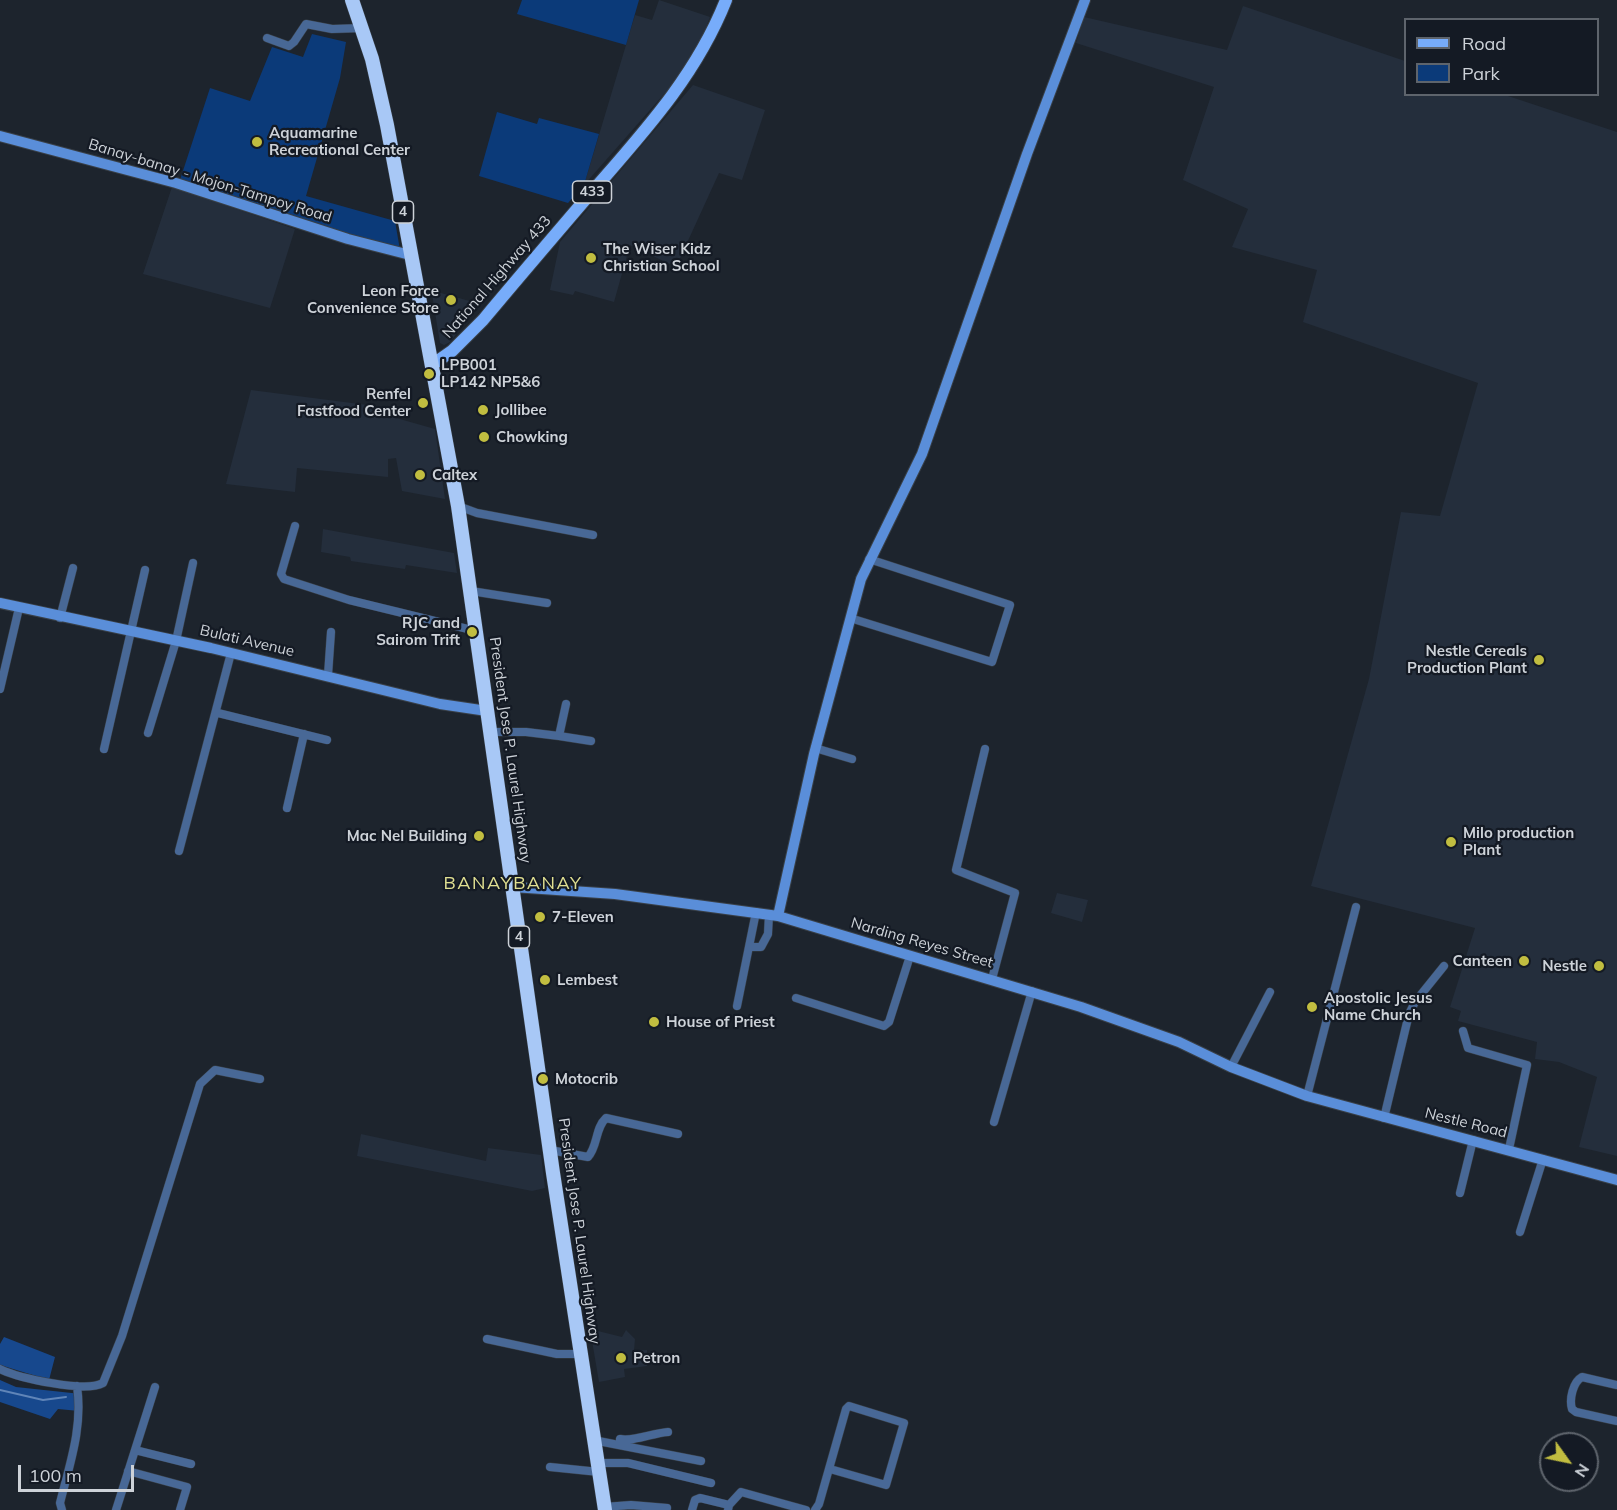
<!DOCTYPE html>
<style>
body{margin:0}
#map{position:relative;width:1617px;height:1510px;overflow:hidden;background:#1d242d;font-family:Mulish,sans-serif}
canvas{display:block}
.legend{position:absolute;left:1404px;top:18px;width:195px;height:78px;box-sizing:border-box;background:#141a24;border:2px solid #5e646c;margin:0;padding:8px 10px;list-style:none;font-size:18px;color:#cdd2d8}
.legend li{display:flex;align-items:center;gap:12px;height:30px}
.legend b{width:30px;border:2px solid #5e646c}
.north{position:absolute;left:1539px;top:1432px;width:60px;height:60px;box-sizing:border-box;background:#141a24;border:2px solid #5e646c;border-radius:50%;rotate:123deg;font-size:16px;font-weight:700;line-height:24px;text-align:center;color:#cdd2d8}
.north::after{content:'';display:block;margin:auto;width:21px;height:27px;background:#c1bd40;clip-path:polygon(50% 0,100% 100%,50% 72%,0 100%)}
.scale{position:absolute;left:18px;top:1465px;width:116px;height:27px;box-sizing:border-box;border:3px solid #cdd2d8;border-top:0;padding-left:8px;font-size:18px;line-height:21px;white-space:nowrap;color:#cdd2d8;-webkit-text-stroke:4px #141a24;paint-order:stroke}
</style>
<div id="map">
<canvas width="1617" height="1510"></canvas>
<ul class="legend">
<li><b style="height:8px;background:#77acfa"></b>Road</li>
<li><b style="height:16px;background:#0b3a79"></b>Park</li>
</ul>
<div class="north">N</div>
<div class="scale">100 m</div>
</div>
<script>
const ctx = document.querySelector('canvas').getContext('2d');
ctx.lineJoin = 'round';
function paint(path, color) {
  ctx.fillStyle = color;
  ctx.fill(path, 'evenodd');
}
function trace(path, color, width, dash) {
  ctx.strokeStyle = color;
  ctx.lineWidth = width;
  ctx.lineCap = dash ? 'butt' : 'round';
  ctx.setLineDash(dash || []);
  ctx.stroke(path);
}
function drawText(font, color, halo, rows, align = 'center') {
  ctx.font = font + ' Mulish,sans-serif';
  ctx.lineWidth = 4.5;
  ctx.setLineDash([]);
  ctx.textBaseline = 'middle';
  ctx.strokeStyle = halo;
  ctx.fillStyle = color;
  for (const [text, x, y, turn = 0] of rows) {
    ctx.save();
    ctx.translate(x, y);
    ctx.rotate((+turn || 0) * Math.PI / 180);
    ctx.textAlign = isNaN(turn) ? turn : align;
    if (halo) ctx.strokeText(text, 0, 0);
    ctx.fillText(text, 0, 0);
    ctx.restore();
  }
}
paint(new Path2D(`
 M 659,0 L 710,17 L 700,44 L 679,77 L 584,185 L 635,15 L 652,20 Z
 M 1243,6 L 1405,61 L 1406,94 L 1505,95 L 1617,132 L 1617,1156 L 1579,1147 L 1597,1077 L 1559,1062 L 1535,1059 L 1537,1042 L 1458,1021 L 1461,1011 L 1450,1007 L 1475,928 L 1311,886 L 1369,679 L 1401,512 L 1440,516 L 1478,383 L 1303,322 L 1317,270 L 1232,247 L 1248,209 L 1183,180 L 1214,87 L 1076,43 L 1084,17 L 1227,50 Z
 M 693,85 L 765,110 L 742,180 L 719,173 L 676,267 L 630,245 L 614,302 L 575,291 L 573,295 L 550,290 L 560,242 Z
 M 172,187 L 295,229 L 270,308 L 143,274 Z
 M 441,293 L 480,304 L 450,342 L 444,345 L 440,343 L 432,294 Z
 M 251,390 L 375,406 L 375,412 L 435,429 L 445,499 L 402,491 L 396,458 L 388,459 L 388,477 L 297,468 L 295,492 L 226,484 Z
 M 323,529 L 454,553 L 457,573 L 406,565 L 405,569 L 351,561 L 350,557 L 321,552 Z
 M 1057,893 L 1088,900 L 1082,922 L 1051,913 Z
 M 361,1134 L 486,1161 L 488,1148 L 541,1155 L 545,1188 L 532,1191 L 357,1156 Z
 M 590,1329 L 622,1337 L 626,1330 L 635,1339 L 634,1351 L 647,1350 L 647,1366 L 624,1369 L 625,1377 L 599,1382 Z`), '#242e3c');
paint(new Path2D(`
 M 522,0 L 639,0 L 626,45 L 517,14 Z
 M 312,34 L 346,42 L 340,78 L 306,196 L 395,221 L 400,250 L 179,183 L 210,88 L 250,101 L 272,47 L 303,57 Z
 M 497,112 L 537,124 L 539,118 L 599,134 L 584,185 L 568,203 L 479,176 Z`), '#0b3a79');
paint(new Path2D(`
 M 4,1337 L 55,1357 L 49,1380 L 0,1365 L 0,1344 Z
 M 0,1380 L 16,1387 L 81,1394 L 79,1411 L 58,1409 L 50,1419 L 0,1402 Z`), '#17488d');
trace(new Path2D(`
 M 0,1390 L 43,1400 L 66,1397`), '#6085b8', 2);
const street = new Path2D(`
 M 267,38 L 289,46 L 294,42 L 306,24 L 332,29 L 363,28
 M 458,506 L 477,513 L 593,535
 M 295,526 L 281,574 L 284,579 L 349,600 L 476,631
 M 471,591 L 547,603
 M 60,618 L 73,568
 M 850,618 L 992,662 L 1010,605 L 869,559
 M 328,675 L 331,632
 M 0,689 L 19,608
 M 218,713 L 327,740
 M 490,732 L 526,732 L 559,736 L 566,704
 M 148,733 L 176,641 L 193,563
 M 559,736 L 591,741
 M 815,748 L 852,759
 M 104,749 L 145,570
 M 985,749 L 956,870 L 1015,893 L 992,979
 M 287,808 L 304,734
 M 179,851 L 231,653
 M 749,947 L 761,947 L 768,934 L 769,914
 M 796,998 L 884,1026 L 889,1022 L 910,956
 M 737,1006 L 756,912
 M 1463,1031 L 1468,1048 L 1527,1065 L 1509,1149
 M 1231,1067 L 1270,992
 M 1307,1096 L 1356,907
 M 1384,1118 L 1409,1014 L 1415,1002 L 1444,966
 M 994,1122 L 1032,991
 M 550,1150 L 588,1157 C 598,1146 595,1128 606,1118 L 678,1134
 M 1460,1193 L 1473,1140
 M 1520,1232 L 1543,1159
 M 487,1339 L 557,1354 L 580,1354
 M 0,1369 C 19,1378 85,1393 103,1383 L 122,1336 L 200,1084 L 215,1070 L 260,1079
 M 1617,1385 L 1582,1377 C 1573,1382 1569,1399 1572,1409 L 1576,1412 L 1617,1421
 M 620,1439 C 633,1442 653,1433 668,1432
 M 593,1440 L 701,1461
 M 135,1450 L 191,1464
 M 597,1463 L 628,1463 L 711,1483
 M 550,1467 L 599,1472
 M 128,1471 L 187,1487 L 180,1510
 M 729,1505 L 741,1492 L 806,1510
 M 604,1507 L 631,1505 L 667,1508
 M 62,1510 L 60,1503 C 70,1463 83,1427 77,1386
 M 116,1510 L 155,1387
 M 692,1510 L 695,1500 L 700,1498 L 729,1505 L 728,1510
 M 815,1510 L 819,1504 L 846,1409 L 849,1406 L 904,1423 L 886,1485 L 830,1469`);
const secondary = new Path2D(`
 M 0,136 L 176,183 L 348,239 L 410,255
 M 0,603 L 211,648 L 440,704 L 487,711
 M 513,887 L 615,894 L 778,916 L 1081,1007 L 1179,1042 L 1231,1067 L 1307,1096 L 1617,1180
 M 778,916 L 814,754 L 861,579 L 922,454 L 1027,154 L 1085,0`);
const primary = new Path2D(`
 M 432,365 L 452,351 L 483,320 C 518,278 554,236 590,194 C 643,133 696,76 726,0`);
const highway = new Path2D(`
 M 352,0 L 372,59 L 387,125 L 458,506 L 553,1173 L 605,1510`);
trace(street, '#394048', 9);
trace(secondary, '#394048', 12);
trace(primary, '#394048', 14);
trace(highway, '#394048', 15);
trace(street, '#486896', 8);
trace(secondary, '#5a8ed9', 10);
trace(primary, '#77acfa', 12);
trace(highway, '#a8c8f6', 14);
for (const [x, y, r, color] of [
 [257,142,6,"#c1bd40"],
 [591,258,6,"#c1bd40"],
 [451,300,6,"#c1bd40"],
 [429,374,6,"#c1bd40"],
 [423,403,6,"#c1bd40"],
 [483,410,6,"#c1bd40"],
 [484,437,6,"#c1bd40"],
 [420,475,6,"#c1bd40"],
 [472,632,6,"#c1bd40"],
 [1539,660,6,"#c1bd40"],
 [479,836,6,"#c1bd40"],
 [1451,842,6,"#c1bd40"],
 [540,917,6,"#c1bd40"],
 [1524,961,6,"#c1bd40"],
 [1599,966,6,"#c1bd40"],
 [545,980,6,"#c1bd40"],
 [1312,1007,6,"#c1bd40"],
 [654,1022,6,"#c1bd40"],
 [543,1079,6,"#c1bd40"],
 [621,1358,6,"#c1bd40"]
]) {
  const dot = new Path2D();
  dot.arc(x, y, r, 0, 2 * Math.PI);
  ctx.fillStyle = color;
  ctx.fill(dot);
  trace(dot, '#141a24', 2);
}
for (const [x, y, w] of [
 [592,192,39],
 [403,212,21],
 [519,937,21]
]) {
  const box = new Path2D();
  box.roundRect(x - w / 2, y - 11, w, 22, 4.5);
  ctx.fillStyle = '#141a24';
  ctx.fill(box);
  trace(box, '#cdd2d8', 1.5);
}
drawText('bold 14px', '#cdd2d8', null, [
 ["433",592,192],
 ["4",403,212],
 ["4",519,937]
]);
drawText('bold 15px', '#cdd2d8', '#141a24', [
 ["Aquamarine",269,133],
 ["Recreational Center",269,150],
 ["The Wiser Kidz",603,249],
 ["Christian School",603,266],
 ["Leon Force",439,291,"right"],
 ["Convenience Store",439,308,"right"],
 ["LPB001",441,365],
 ["LP142 NP5&6",441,382],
 ["Renfel",411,394,"right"],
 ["Fastfood Center",411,411,"right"],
 ["Jollibee",495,410],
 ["Chowking",496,437],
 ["Caltex",432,475],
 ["RJC and",460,623,"right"],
 ["Sairom Trift",460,640,"right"],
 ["Nestle Cereals",1527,651,"right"],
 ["Production Plant",1527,668,"right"],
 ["Milo production",1463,833],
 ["Plant",1463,850],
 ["Mac Nel Building",467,836,"right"],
 ["7-Eleven",552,917],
 ["Canteen",1512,961,"right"],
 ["Nestle",1587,966,"right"],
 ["Lembest",557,980],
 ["Apostolic Jesus",1324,998],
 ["Name Church",1324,1015],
 ["House of Priest",666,1022],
 ["Motocrib",555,1079],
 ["Petron",633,1358]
], 'left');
drawText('15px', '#cdd2d8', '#141a24', [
 ["Banay-banay - Mojon-Tampoy Road",210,181,17],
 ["National Highway 433",497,277,-49],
 ["Bulati Avenue",247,641,13],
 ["President Jose P. Laurel Highway",510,750,82],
 ["Narding Reyes Street",922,943,16],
 ["Nestle Road",1466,1123,14],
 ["President Jose P. Laurel Highway",579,1231,82]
]);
ctx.letterSpacing = '1.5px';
drawText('18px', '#e1e092', '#141a24', [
 ["BANAYBANAY",513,884]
]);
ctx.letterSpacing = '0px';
</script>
